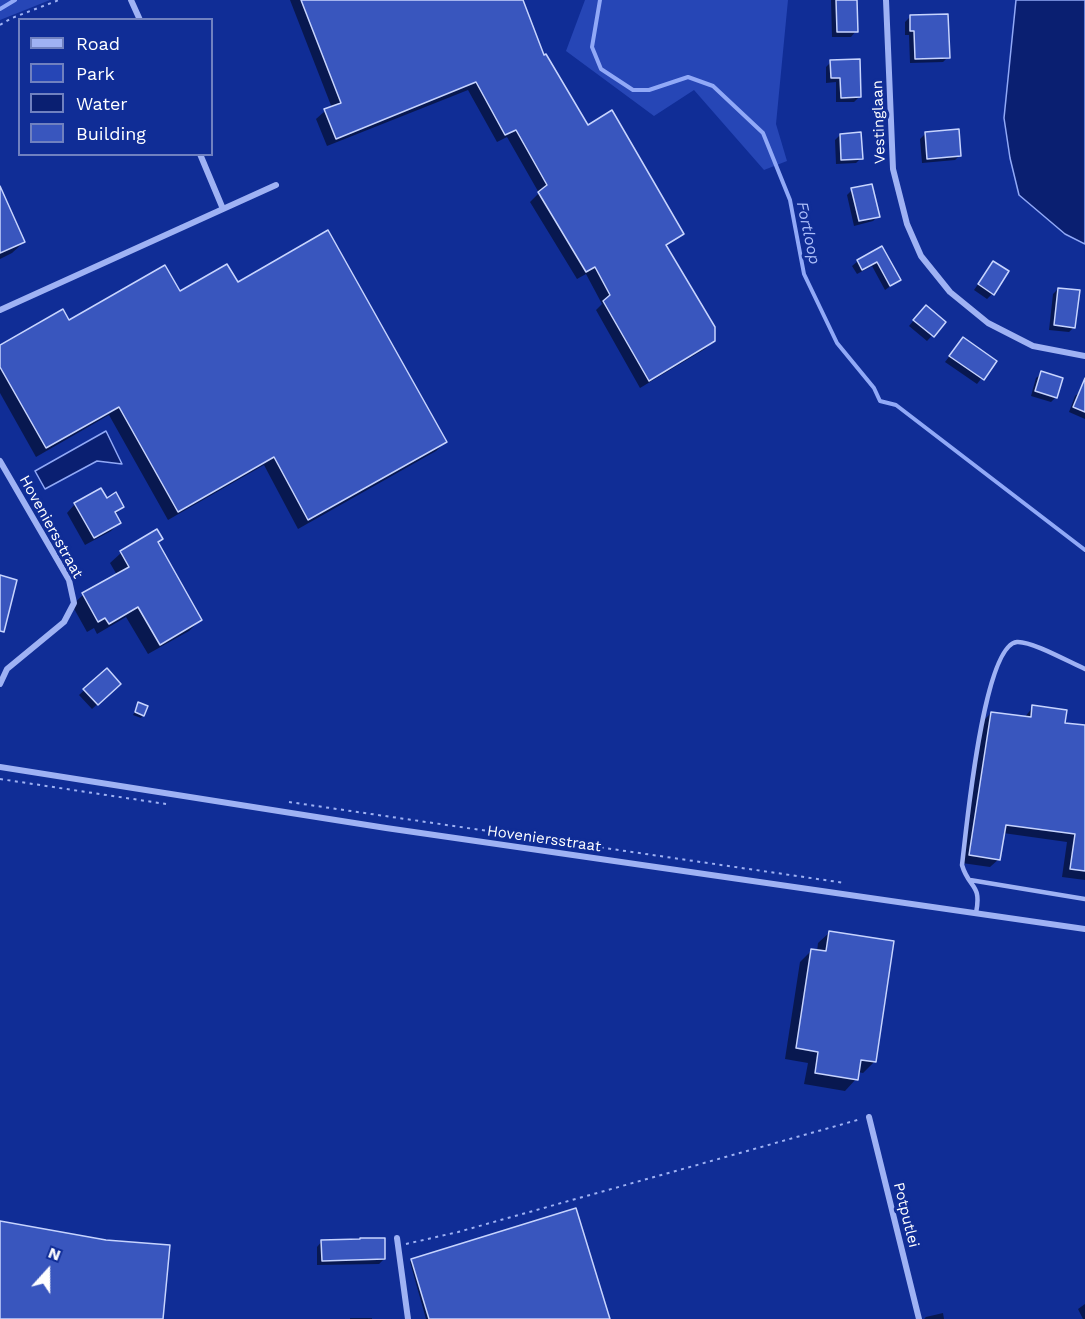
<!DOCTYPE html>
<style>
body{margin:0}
#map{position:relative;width:1085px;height:1319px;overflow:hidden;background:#102d96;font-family:"Work Sans",sans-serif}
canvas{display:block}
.legend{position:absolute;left:18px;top:18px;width:195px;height:138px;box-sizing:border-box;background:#102d96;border:2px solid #7081c0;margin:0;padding:8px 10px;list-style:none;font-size:18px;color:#fff}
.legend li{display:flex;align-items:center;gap:12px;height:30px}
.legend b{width:30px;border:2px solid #7081c0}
.north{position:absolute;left:18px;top:1241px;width:60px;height:60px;-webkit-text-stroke:4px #102d96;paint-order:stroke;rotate:21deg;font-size:16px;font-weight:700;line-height:24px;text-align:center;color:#fff}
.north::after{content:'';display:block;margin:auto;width:21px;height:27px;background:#fff;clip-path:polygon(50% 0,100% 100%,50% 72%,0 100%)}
</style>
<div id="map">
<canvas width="1085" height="1319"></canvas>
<ul class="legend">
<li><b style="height:8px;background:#9fb2f4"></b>Road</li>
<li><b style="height:16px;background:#2646b6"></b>Park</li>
<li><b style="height:16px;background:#0a1f71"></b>Water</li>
<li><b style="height:16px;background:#3956be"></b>Building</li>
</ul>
<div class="north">N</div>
</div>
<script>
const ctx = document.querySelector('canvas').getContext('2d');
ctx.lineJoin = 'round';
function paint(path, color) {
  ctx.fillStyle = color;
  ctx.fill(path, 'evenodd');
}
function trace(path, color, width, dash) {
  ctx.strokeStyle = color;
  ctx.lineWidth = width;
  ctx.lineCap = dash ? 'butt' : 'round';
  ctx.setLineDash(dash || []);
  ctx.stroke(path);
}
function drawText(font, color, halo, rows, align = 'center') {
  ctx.font = font + ' "Work Sans",sans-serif';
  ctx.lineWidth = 6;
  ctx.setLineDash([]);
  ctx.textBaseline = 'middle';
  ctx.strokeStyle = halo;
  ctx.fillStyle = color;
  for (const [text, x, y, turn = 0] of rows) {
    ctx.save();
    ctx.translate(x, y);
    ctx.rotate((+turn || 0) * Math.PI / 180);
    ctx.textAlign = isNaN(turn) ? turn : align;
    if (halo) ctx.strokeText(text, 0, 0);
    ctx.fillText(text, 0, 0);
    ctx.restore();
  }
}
paint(new Path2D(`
 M 0,0 L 50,0 L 0,20 Z
 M 585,0 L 788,0 L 776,124 L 787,161 L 764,170 L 694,90 L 654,116 L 566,51 Z`), '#2646b6');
const water = new Path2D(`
 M 1016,0 L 1085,0 L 1085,244 L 1065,234 L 1019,195 L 1010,158 L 1004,118 Z
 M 106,431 L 122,464 L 97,461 L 45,489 L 35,471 Z`);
paint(water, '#0a1f71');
trace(water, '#91a9f7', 1.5);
paint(new Path2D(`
 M 290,0 L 521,0 L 543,57 L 588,127 L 682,233 L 666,247 L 714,340 L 705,349 L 640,388 L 596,310 L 602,304 L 586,274 L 577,279 L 530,202 L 539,193 L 507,137 L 497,142 L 468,90 L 327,146 L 316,119 L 325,111 L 332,108 Z
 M 831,0 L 855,0 L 856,31 L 851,37 L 832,37 Z
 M 910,17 L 948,57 L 943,62 L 910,63 L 909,35 L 905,35 L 905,22 Z
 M 831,62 L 860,96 L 854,102 L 836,102 L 836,82 L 826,83 L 826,67 Z
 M 925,134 L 960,155 L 955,160 L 922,163 L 920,139 Z
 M 840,135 L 861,158 L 856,163 L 836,164 L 835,140 Z
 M 0,189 L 24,242 L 12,253 L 0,259 Z
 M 852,190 L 878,216 L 873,221 L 854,226 L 847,195 Z
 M 882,248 L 899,280 L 885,290 L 872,266 L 857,274 L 852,266 L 858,261 Z
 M 993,263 L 992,294 L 987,299 L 974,290 Z
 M 237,284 L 445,442 L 436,451 L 298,529 L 264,465 L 168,520 L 109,415 L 36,457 L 0,393 L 0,347 L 68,322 L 180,293 Z
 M 1058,289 L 1074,327 L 1069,332 L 1049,330 L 1053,294 Z
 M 921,312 L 944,323 L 927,341 L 909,326 Z
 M 963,339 L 995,361 L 977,384 L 945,362 Z
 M 1042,373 L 1056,397 L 1051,402 L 1031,396 L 1036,378 Z
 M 1081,391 L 1085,393 L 1085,419 L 1069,412 L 1075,396 Z
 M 106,500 L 122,507 L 115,515 L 119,523 L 111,531 L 85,545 L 67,513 L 75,504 Z
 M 157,531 L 157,543 L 200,620 L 189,631 L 148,654 L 126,617 L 97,634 L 94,628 L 87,632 L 72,605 L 83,595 L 117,575 L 110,563 L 121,553 Z
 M 106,670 L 119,684 L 92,709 L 79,695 Z
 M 139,704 L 143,715 L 141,718 L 133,715 Z
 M 1033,707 L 1064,724 L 1085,727 L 1085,880 L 1062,877 L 1067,842 L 1003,833 L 999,859 L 990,867 L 962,863 L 983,721 L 991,713 L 1024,718 Z
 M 830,932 L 874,1062 L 863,1073 L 858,1072 L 856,1079 L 845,1091 L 804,1084 L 808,1063 L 785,1059 L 800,962 L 811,951 L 817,952 L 818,943 Z
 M 322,1241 L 384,1259 L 379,1264 L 317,1265 L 317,1247 Z
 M 412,1260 L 608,1319 L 426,1319 L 410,1262 Z
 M 1085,1304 L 1085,1319 L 1083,1319 L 1078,1309 Z
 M 943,1313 L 944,1319 L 924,1319 L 926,1317 Z
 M 350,1318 L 372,1318 L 372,1319 L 350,1319 Z`), '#0007');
trace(new Path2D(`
 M 600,0 L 592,47 L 601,69 L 633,90 L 649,90 L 688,77 L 713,86 L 763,133 L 790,200 L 804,274 L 837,343 L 874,388 L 880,401 L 896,405 L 1085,550
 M 0,9 L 15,0`), '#91a9f7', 4);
const building = new Path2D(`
 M 301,0 L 523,0 L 544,55 L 546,54 L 588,125 L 612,110 L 684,234 L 666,245 L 715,327 L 715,341 L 649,381 L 603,301 L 610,295 L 595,267 L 586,272 L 538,192 L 547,185 L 516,130 L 505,135 L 476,82 L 336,139 L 324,109 L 341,103 Z
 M 836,0 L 857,0 L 858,32 L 837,32 Z
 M 948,14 L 950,58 L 915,59 L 914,31 L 910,31 L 910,15 Z
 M 860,59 L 861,97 L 841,98 L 840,78 L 831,78 L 830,60 Z
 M 959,129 L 961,156 L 927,159 L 925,132 Z
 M 861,132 L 863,159 L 841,160 L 840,134 Z
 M 872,184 L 880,217 L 859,221 L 851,188 Z
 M 0,186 L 25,242 L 0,253 Z
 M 328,230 L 447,442 L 308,520 L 274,457 L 178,512 L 119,407 L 46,448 L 0,367 L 0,345 L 63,309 L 69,320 L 165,265 L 180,291 L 227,264 L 238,282 Z
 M 882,246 L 901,280 L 890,286 L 877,262 L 862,270 L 857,260 Z
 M 993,261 L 1009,271 L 994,295 L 978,284 Z
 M 1058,288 L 1080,290 L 1075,328 L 1054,325 Z
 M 926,305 L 946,322 L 934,337 L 913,320 Z
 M 963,337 L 997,361 L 984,380 L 949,356 Z
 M 1041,371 L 1063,378 L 1057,398 L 1035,391 Z
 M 1085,378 L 1085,412 L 1073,407 Z
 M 101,488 L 107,498 L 116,492 L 124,507 L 115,512 L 121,523 L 94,538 L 74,503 Z
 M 157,529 L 163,539 L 158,542 L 202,620 L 160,645 L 138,607 L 109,624 L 105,618 L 98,622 L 82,593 L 129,567 L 120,551 Z
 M 0,575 L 17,580 L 4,632 L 0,631 Z
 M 107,668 L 121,684 L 98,705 L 83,689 Z
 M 138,702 L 148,706 L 144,716 L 135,712 Z
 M 1032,705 L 1067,710 L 1065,723 L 1085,725 L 1085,871 L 1070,869 L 1075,834 L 1006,825 L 1000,860 L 969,855 L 991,712 L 1031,717 Z
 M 829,931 L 894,941 L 876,1062 L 861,1060 L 858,1080 L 815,1073 L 818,1052 L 796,1048 L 811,949 L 826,951 Z
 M 576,1208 L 610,1319 L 429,1319 L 411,1259 Z
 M 0,1221 L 106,1240 L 170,1245 L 163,1319 L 0,1319 Z
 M 360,1238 L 385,1238 L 385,1259 L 322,1261 L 321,1240 L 360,1239 Z`);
paint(building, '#3956be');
trace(building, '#c7d4fe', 1.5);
trace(new Path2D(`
 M 0,25 L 12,18 L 59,0
 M 0,779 L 166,804
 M 289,802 L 845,883
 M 406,1244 L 458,1232 L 861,1119`), '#9fb2f4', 2, [3, 4.5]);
trace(new Path2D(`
 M 970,880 L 1085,899
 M 976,913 C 982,883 969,889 962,865 C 966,833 983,645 1017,642 C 1032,641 1069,662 1085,669`), '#9fb2f4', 4.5);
trace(new Path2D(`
 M 131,0 L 140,20
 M 886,0 L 893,169 L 907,224 L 921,256 L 950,292 L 988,323 L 1033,346 L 1085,356
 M 223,209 L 276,185
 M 0,310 L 223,209 L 200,154
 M 0,461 L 69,580 L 74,603 L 64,622 L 7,669 L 0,684
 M 0,767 L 386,828 L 1085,929
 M 869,1117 L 919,1319
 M 397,1238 L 408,1319`), '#9fb2f4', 6);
drawText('15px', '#fff', '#102d96', [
 ["Vestinglaan",879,122,-92],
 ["Hoveniersstraat",51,527,61],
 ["Hoveniersstraat",544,839,8],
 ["Potputlei",906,1215,76]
]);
drawText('italic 16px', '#acbefa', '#102d96', [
 ["Fortloop",808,233,78]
]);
</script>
